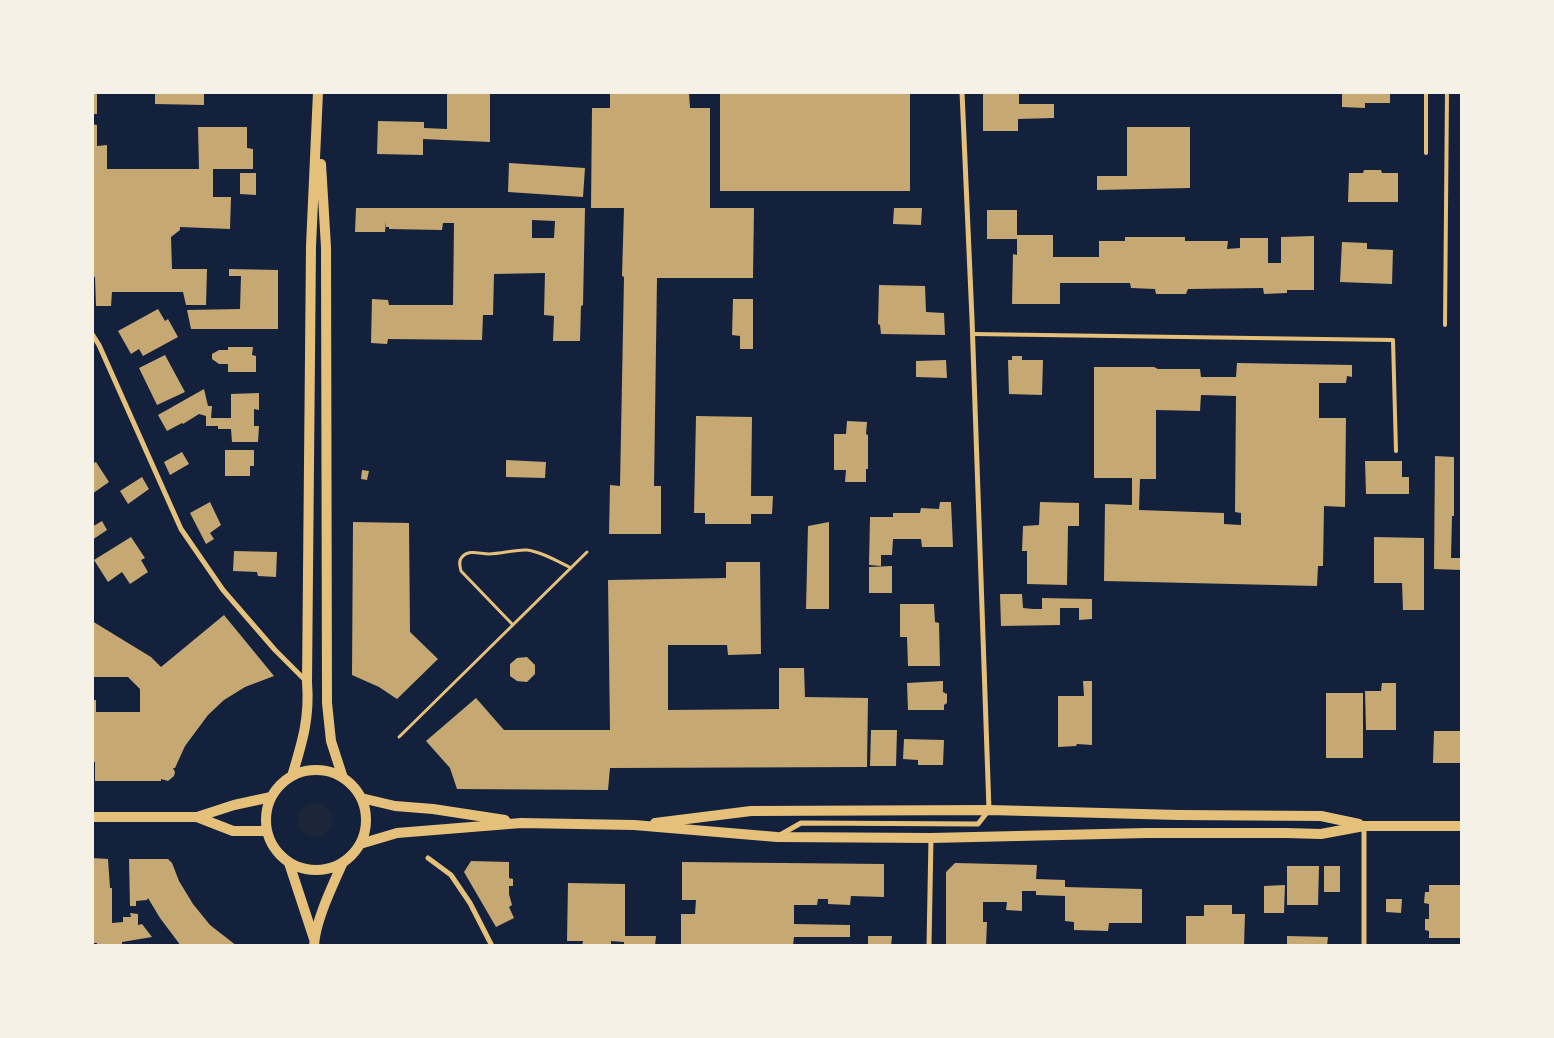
<!DOCTYPE html>
<style>
body{margin:0}
#map{position:relative;width:1554px;height:1038px;overflow:hidden;background:#14213d;font-family:"Fira Sans",sans-serif}
canvas{display:block}
.frame{position:absolute;inset:0;border:94px solid #f6f1e7;pointer-events:none}
</style>
<div id="map">
<canvas width="1554" height="1038"></canvas>
<div class="frame"></div>
</div>
<script>
const ctx = document.querySelector('canvas').getContext('2d');
ctx.lineJoin = 'round';
function paint(path, color) {
  ctx.fillStyle = color;
  ctx.fill(path, 'evenodd');
}
function trace(path, color, width, dash) {
  ctx.strokeStyle = color;
  ctx.lineWidth = width;
  ctx.lineCap = dash ? 'butt' : 'round';
  ctx.setLineDash(dash || []);
  ctx.stroke(path);
}
paint(new Path2D(`
 M298 820a17 17 0 1 1 34 0a17 17 0 1 1-34 0Z`), '#1d2539');
paint(new Path2D(`
 M 92,92 L 97,92 L 97,114 L 92,114 Z
 M 155,92 L 204,92 L 204,105 L 155,104 Z
 M 447,92 L 490,92 L 490,142 L 423,139 L 423,155 L 377,154 L 378,121 L 424,122 L 424,128 L 447,129 Z
 M 610,92 L 689,92 L 690,108 L 710,108 L 710,208 L 754,208 L 753,278 L 657,278 L 654,486 L 661,486 L 661,534 L 609,534 L 610,485 L 620,486 L 624,277 L 622,276 L 624,208 L 591,208 L 592,108 L 610,108 Z
 M 720,92 L 910,92 L 910,191 L 720,191 Z
 M 983,92 L 1019,92 L 1019,104 L 1054,104 L 1054,118 L 1018,119 L 1018,131 L 983,131 Z
 M 1342,92 L 1390,92 L 1390,103 L 1365,103 L 1365,108 L 1342,107 Z
 M 92,124 L 97,125 L 97,146 L 107,145 L 107,169 L 199,169 L 198,127 L 247,127 L 247,148 L 253,149 L 253,169 L 213,169 L 213,197 L 231,197 L 230,229 L 180,227 L 180,230 L 171,237 L 172,269 L 207,269 L 206,305 L 186,305 L 183,292 L 112,292 L 111,306 L 96,306 L 95,277 L 92,276 Z
 M 1127,127 L 1190,127 L 1190,188 L 1097,190 L 1097,176 L 1127,176 Z
 M 509,163 L 585,168 L 583,197 L 508,192 Z
 M 1364,170 L 1381,170 L 1382,173 L 1398,173 L 1398,202 L 1348,202 L 1349,173 L 1363,173 Z
 M 240,173 L 256,173 L 256,195 L 240,194 Z
 M 356,208 L 585,208 L 583,305 L 581,306 L 580,341 L 553,341 L 554,316 L 544,315 L 545,273 L 494,274 L 493,315 L 483,315 L 482,340 L 388,339 L 387,344 L 371,343 L 372,299 L 388,300 L 389,305 L 453,305 L 454,223 L 443,223 L 442,230 L 389,229 L 389,227 L 386,227 L 386,221 L 385,232 L 355,232 ZM 532,220 L 555,221 L 554,238 L 532,238 Z
 M 894,208 L 922,208 L 921,225 L 893,224 Z
 M 987,210 L 1017,210 L 1017,235 L 1053,235 L 1053,257 L 1099,257 L 1099,241 L 1125,241 L 1125,237 L 1185,237 L 1185,241 L 1228,241 L 1227,249 L 1240,248 L 1240,238 L 1268,238 L 1268,263 L 1281,263 L 1281,237 L 1314,236 L 1314,290 L 1287,290 L 1287,293 L 1264,294 L 1263,288 L 1188,289 L 1186,294 L 1156,294 L 1155,289 L 1131,288 L 1130,283 L 1060,283 L 1060,304 L 1012,304 L 1013,254 L 1017,255 L 1017,239 L 987,239 Z
 M 1342,242 L 1367,243 L 1367,249 L 1393,250 L 1392,284 L 1340,282 Z
 M 229,269 L 278,270 L 278,329 L 191,329 L 187,310 L 240,309 L 241,276 L 229,276 Z
 M 879,285 L 925,286 L 926,312 L 944,313 L 945,335 L 881,334 L 880,325 L 878,324 Z
 M 733,299 L 753,299 L 753,349 L 740,349 L 740,336 L 732,335 Z
 M 158,309 L 165,321 L 168,319 L 178,337 L 143,356 L 139,349 L 131,354 L 118,331 Z
 M 228,347 L 253,347 L 252,355 L 256,356 L 256,372 L 228,372 L 228,364 L 219,364 L 212,359 L 212,354 L 219,350 L 228,350 Z
 M 165,355 L 185,392 L 157,405 L 139,368 Z
 M 1012,356 L 1022,356 L 1022,360 L 1043,360 L 1042,395 L 1009,394 L 1008,360 L 1012,360 Z
 M 946,360 L 947,378 L 916,377 L 916,361 Z
 M 1237,363 L 1352,365 L 1352,377 L 1347,376 L 1346,383 L 1319,383 L 1319,418 L 1346,418 L 1345,507 L 1324,506 L 1323,566 L 1318,566 L 1317,586 L 1104,581 L 1105,504 L 1132,505 L 1132,478 L 1094,478 L 1094,367 L 1154,367 L 1158,369 L 1200,369 L 1201,377 L 1236,377 ZM 1201,395 L 1236,396 L 1235,512 L 1241,513 L 1241,525 L 1224,524 L 1224,513 L 1139,510 L 1140,479 L 1156,479 L 1156,410 L 1200,411 Z
 M 204,389 L 208,406 L 212,406 L 211,418 L 231,418 L 231,394 L 259,393 L 259,410 L 254,409 L 254,426 L 259,426 L 258,442 L 232,442 L 231,429 L 218,429 L 218,426 L 206,426 L 206,416 L 199,414 L 183,424 L 182,423 L 167,431 L 158,415 Z
 M 696,416 L 752,417 L 751,496 L 773,496 L 772,514 L 751,514 L 751,524 L 705,524 L 705,513 L 694,513 Z
 M 847,421 L 867,422 L 866,434 L 868,435 L 868,469 L 866,469 L 866,482 L 845,482 L 846,470 L 834,470 L 834,434 L 846,434 Z
 M 225,450 L 254,450 L 254,466 L 250,466 L 250,476 L 225,476 Z
 M 182,452 L 189,464 L 170,475 L 164,462 Z
 M 1435,456 L 1454,457 L 1454,516 L 1452,516 L 1451,558 L 1462,558 L 1462,570 L 1434,569 Z
 M 506,460 L 546,462 L 545,478 L 506,477 Z
 M 1365,461 L 1402,461 L 1402,477 L 1409,477 L 1409,494 L 1366,494 Z
 M 96,462 L 109,482 L 92,494 L 92,464 Z
 M 362,470 L 369,471 L 367,480 L 361,479 Z
 M 142,477 L 149,489 L 128,504 L 120,491 Z
 M 210,502 L 221,525 L 210,533 L 214,539 L 206,544 L 190,513 Z
 M 940,502 L 951,502 L 953,547 L 922,547 L 921,539 L 893,539 L 892,555 L 881,555 L 881,566 L 869,565 L 870,517 L 893,517 L 893,513 L 920,513 L 921,508 L 939,509 Z
 M 1040,502 L 1079,503 L 1079,526 L 1068,526 L 1067,585 L 1027,584 L 1027,551 L 1022,551 L 1023,526 L 1039,525 Z
 M 102,521 L 107,530 L 92,540 L 92,527 Z
 M 353,522 L 409,523 L 410,632 L 438,659 L 397,699 L 379,687 L 352,675 Z
 M 829,522 L 829,609 L 806,609 L 808,526 Z
 M 131,537 L 145,558 L 141,560 L 148,572 L 130,584 L 122,572 L 108,582 L 94,560 Z
 M 1374,537 L 1424,538 L 1424,610 L 1403,610 L 1402,583 L 1374,583 Z
 M 234,551 L 277,552 L 276,577 L 258,576 L 257,572 L 233,571 Z
 M 726,562 L 760,562 L 761,654 L 728,655 L 727,645 L 668,645 L 668,710 L 779,709 L 779,668 L 804,668 L 805,697 L 868,698 L 867,767 L 610,768 L 608,790 L 457,789 L 450,768 L 426,741 L 476,698 L 504,730 L 610,730 L 608,580 L 726,578 Z
 M 892,566 L 892,593 L 869,593 L 869,567 Z
 M 1000,594 L 1022,594 L 1023,608 L 1033,609 L 1042,609 L 1042,598 L 1092,599 L 1092,619 L 1079,620 L 1079,608 L 1060,608 L 1060,625 L 1001,626 Z
 M 900,604 L 934,604 L 935,622 L 939,623 L 940,666 L 908,666 L 907,637 L 900,637 Z
 M 224,615 L 274,676 L 245,687 L 224,700 L 208,715 L 185,746 L 175,768 L 173,768 L 175,772 L 174,776 L 168,781 L 161,779 L 161,781 L 95,781 L 95,762 L 92,762 L 92,700 L 96,700 L 96,712 L 140,712 L 140,689 L 128,677 L 92,677 L 92,621 L 151,657 L 161,667 Z
 M 527,657 L 535,665 L 535,674 L 527,682 L 517,681 L 510,676 L 510,664 L 517,658 Z
 M 943,681 L 943,692 L 947,694 L 947,703 L 944,705 L 944,710 L 908,710 L 907,683 Z
 M 1083,681 L 1092,681 L 1092,745 L 1077,744 L 1076,746 L 1058,747 L 1058,696 L 1084,696 Z
 M 1382,683 L 1396,683 L 1396,730 L 1366,730 L 1365,691 L 1381,691 Z
 M 1326,693 L 1363,693 L 1363,758 L 1326,758 Z
 M 871,730 L 897,730 L 896,766 L 870,766 Z
 M 1434,731 L 1462,731 L 1462,763 L 1433,763 Z
 M 904,739 L 944,740 L 943,765 L 918,765 L 918,760 L 903,759 Z
 M 92,858 L 108,859 L 110,888 L 112,888 L 112,923 L 123,922 L 123,917 L 131,917 L 130,913 L 138,914 L 138,925 L 142,924 L 152,937 L 122,942 L 122,946 L 97,946 L 97,943 L 92,943 Z
 M 129,859 L 168,859 L 172,863 L 179,881 L 193,904 L 210,925 L 237,946 L 181,946 L 160,918 L 148,898 L 147,900 L 136,901 L 136,906 L 130,906 Z
 M 471,861 L 509,862 L 509,878 L 513,879 L 513,886 L 509,886 L 509,894 L 512,905 L 509,907 L 514,918 L 496,927 L 464,872 Z
 M 682,862 L 884,864 L 884,897 L 851,896 L 850,905 L 828,904 L 828,899 L 818,899 L 817,905 L 794,905 L 794,924 L 850,925 L 850,937 L 794,937 L 793,946 L 681,946 L 681,914 L 695,914 L 696,900 L 682,900 Z
 M 955,863 L 1037,865 L 1036,879 L 1065,880 L 1065,887 L 1142,889 L 1142,923 L 1109,923 L 1108,931 L 1074,930 L 1074,922 L 1065,921 L 1065,896 L 1036,895 L 1036,891 L 1022,891 L 1022,911 L 1006,910 L 1007,902 L 983,902 L 983,922 L 987,922 L 986,946 L 946,946 L 946,872 Z
 M 1287,866 L 1319,866 L 1318,905 L 1287,905 Z
 M 1324,866 L 1340,866 L 1340,892 L 1324,892 Z
 M 568,883 L 625,884 L 625,936 L 656,936 L 655,946 L 624,946 L 624,942 L 611,941 L 611,946 L 582,946 L 583,941 L 567,941 Z
 M 1285,885 L 1284,913 L 1264,913 L 1264,886 Z
 M 1429,885 L 1462,885 L 1462,938 L 1429,938 L 1429,931 L 1425,930 L 1425,919 L 1429,919 L 1429,904 L 1424,903 L 1425,892 L 1429,892 Z
 M 1386,899 L 1402,899 L 1401,913 L 1386,912 Z
 M 1204,905 L 1232,905 L 1232,914 L 1245,914 L 1244,946 L 1186,946 L 1186,916 L 1204,916 Z
 M 868,936 L 892,936 L 891,946 L 868,946 Z
 M 1287,936 L 1328,937 L 1327,946 L 1287,946 Z`), '#c6a872');
trace(new Path2D(`
 M 513,625 L 461,571 C 460,566 458,561 462,557 C 469,549 480,554 489,554 C 500,554 519,549 527,550 C 542,552 557,561 571,568
 M 399,737 L 587,552`), '#e5c07b', 3);
trace(new Path2D(`
 M 1426,153 L 1426,92
 M 1445,325 L 1447,92
 M 972,334 L 1393,340 L 1396,451`), '#e5c07b', 4);
trace(new Path2D(`
 M 92,334 L 99,345 L 181,529 L 223,590 L 275,650 L 307,682
 M 780,835 L 801,823 L 978,824 L 989,810 L 972,319 L 962,92
 M 428,858 L 451,875 L 470,903 L 492,946
 M 929,946 L 931,838
 M 1364,946 L 1364,826`), '#e5c07b', 5);
trace(new Path2D(`
 M 321,164 L 326,247 L 327,703 L 331,741 L 343,778
 M266 820a50 50 0 1 1 100 0a50 50 0 1 1-100 0Z
 M 292,776 C 302,743 310,718 307,682 L 311,246 L 318,92
 M 361,798 L 395,806 L 433,809 L 505,820
 M 92,817 L 197,817 L 234,805 L 271,797
 M 197,817 L 233,831 L 267,831
 M 655,823 L 751,811 L 989,810 L 1179,815 L 1321,816 L 1359,824
 M 360,844 L 397,833 L 521,823 L 634,825 L 777,837 L 931,838 L 1147,833 L 1286,833 L 1321,834 L 1364,826 L 1462,826
 M 289,863 L 314,939
 M 314,946 C 315,921 333,885 343,862`), '#e5c07b', 10);
</script>
